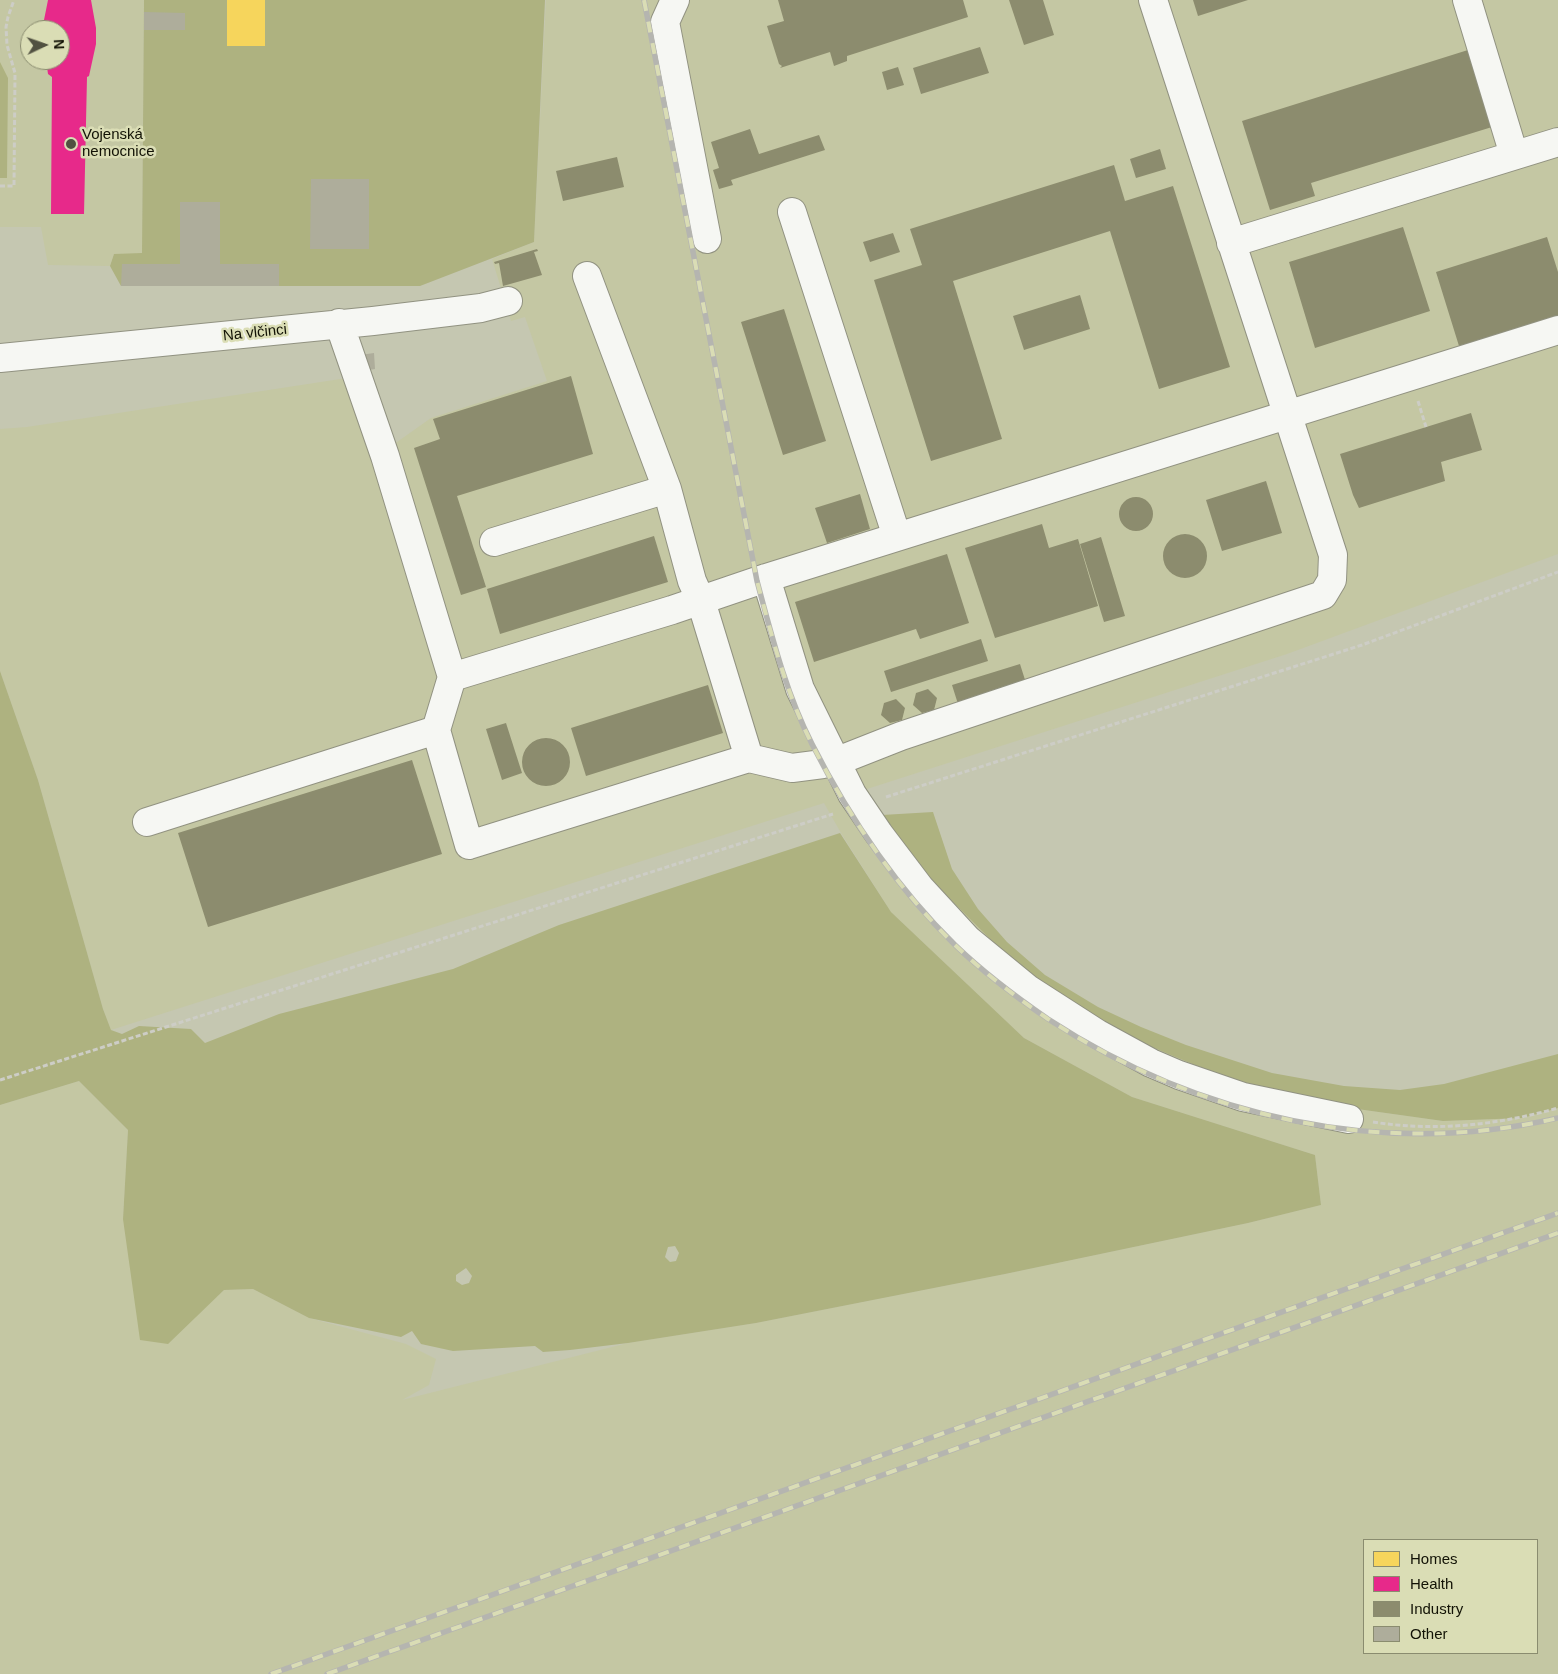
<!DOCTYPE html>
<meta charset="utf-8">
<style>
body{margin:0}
#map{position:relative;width:1558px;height:1674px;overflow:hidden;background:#c5c7b1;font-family:Helvetica,sans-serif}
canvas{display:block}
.legend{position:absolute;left:1363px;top:1539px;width:175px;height:115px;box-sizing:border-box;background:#daddb5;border:1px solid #8a8c6f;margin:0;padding:6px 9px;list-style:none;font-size:15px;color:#121205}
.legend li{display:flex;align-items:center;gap:10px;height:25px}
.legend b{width:25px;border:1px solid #8a8c6f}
.north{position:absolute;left:20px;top:20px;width:50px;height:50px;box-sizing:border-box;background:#daddb5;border:1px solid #8a8c6f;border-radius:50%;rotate:87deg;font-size:14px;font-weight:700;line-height:20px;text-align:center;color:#121205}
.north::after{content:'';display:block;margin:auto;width:18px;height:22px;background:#515141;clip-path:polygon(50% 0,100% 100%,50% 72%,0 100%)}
</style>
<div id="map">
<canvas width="1558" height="1674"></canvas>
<ul class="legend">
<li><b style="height:14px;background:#f6d55c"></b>Homes</li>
<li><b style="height:14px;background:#e7298a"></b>Health</li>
<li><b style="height:14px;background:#8c8c6e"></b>Industry</li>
<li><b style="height:14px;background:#aead9b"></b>Other</li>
</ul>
<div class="north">N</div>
</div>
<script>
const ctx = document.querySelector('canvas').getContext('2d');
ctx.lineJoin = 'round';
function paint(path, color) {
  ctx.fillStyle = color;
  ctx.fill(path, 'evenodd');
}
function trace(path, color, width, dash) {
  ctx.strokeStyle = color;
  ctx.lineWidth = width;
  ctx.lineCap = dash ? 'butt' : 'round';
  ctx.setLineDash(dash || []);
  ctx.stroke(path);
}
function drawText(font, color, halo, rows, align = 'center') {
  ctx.font = font + ' Helvetica,sans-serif';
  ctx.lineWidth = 5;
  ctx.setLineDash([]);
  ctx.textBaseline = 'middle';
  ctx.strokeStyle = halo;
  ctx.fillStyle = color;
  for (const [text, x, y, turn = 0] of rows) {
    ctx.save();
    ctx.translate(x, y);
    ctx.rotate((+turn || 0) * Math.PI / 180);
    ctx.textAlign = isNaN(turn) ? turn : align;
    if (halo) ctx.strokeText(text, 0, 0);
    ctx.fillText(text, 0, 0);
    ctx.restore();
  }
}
paint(new Path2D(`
 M 0,0 L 144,0 L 142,254 L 114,254 L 110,266 L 48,265 L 41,227 L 0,227 ZM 30,30 L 60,30 L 60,60 L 30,60 Z
 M 546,0 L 1558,0 L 1558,554 L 1287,654 L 867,789 L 882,815 L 1024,973 L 1116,1032 L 1343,1107 L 1443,1121 L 1523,1118 L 1558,1108 L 1558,1674 L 0,1674 L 0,1105 L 79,1081 L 128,1130 L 123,1219 L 201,1311 L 224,1290 L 253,1289 L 309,1318 L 406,1344 L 436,1359 L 429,1385 L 402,1400 L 628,1343 L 756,1323 L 1005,1274 L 1248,1223 L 1321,1205 L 1315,1155 L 1132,1097 L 1024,1038 L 891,912 L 841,833 L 824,803 L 111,1030 L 103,1009 L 38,780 L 0,671 L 0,429 L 27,427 L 347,378 L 373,459 L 431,418 L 547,381 L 525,317 L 511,321 L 492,259 L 534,242 ZM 1364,1540 L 1537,1540 L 1537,1653 L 1364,1653 Z`), '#c4c7a3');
paint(new Path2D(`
 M 144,0 L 545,0 L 534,242 L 420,286 L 121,286 L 110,266 L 114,254 L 142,253 Z
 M 0,62 L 8,78 L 7,178 L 0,178 Z
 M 0,671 L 38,780 L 103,1009 L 111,1030 L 122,1034 L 139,1026 L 191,1029 L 205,1043 L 279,1014 L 453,969 L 559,925 L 840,833 L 891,912 L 1024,1038 L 1132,1097 L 1315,1155 L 1321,1205 L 1248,1223 L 1005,1274 L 756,1323 L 628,1343 L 570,1350 L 543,1352 L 535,1346 L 453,1351 L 421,1344 L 412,1331 L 401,1337 L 309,1318 L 253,1289 L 224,1290 L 168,1344 L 140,1340 L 123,1219 L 128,1130 L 79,1081 L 0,1105 ZM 675,1246 L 679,1253 L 676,1261 L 670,1262 L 665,1257 L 668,1247 ZM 466,1268 L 472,1276 L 469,1283 L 462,1285 L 456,1281 L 456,1275 Z
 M 933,812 L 952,869 L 978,909 L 1007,942 L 1045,975 L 1098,1007 L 1141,1027 L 1186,1045 L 1272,1073 L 1344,1086 L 1400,1090 L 1444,1084 L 1558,1054 L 1558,1108 L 1523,1118 L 1443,1121 L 1343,1107 L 1233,1081 L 1116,1032 L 1024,973 L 928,877 L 882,815 Z`), '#aeb280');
paint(new Path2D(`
 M 227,0 L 265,0 L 265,46 L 227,46 Z`), '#f6d55c');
paint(new Path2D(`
 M 48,0 L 91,0 L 96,28 L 96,44 L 89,76 L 87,77 L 84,214 L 51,214 L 52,77 L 48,74 L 46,60 L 60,60 L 60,30 L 42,30 Z`), '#e7298a');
paint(new Path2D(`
 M 778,0 L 963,0 L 968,17 L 847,56 L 847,61 L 834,66 L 830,52 L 780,68 L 782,66 L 779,64 L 767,26 L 784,21 Z
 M 1009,0 L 1043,0 L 1054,35 L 1024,45 Z
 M 1193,0 L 1248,0 L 1198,16 Z
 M 980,47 L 989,73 L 921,94 L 913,68 Z
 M 1468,50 L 1492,127 L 1311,183 L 1315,196 L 1270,210 L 1242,121 Z
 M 898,67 L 904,85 L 887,90 L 882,72 Z
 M 750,129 L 759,154 L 819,135 L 825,150 L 731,180 L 733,185 L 719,189 L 713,170 L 719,168 L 711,142 Z
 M 1160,149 L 1166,169 L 1136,178 L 1130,159 Z
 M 617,157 L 624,187 L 563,201 L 556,171 Z
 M 1114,165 L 1125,201 L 1173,186 L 1230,367 L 1159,389 L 1110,231 L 953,281 L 1002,439 L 931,461 L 874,280 L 922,265 L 910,229 Z
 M 1403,227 L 1430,311 L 1315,348 L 1289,262 Z
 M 893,233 L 900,252 L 870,262 L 863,242 Z
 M 1547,237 L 1558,272 L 1558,316 L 1459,346 L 1436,272 Z
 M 537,249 L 538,251 L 534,252 L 542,275 L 503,286 L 499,263 L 495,264 L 494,262 Z
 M 1080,295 L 1090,329 L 1024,350 L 1013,316 Z
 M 784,309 L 826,441 L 783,455 L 741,322 Z
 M 571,376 L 593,454 L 457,496 L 486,587 L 461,595 L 414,448 L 440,439 L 433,419 Z
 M 1471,413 L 1482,450 L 1441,462 L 1445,481 L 1359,508 L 1353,495 L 1340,454 Z
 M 1266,481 L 1282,533 L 1222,551 L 1206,500 Z
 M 860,494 L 870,529 L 827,543 L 815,508 Z
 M1119 514a17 17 0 1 1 34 0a17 17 0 1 1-34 0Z
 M 1042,524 L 1049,548 L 1078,539 L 1098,606 L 995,638 L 965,548 Z
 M1163 556a22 22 0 1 1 44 0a22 22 0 1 1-44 0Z
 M 654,536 L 668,582 L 500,634 L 487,589 Z
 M 1101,537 L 1125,616 L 1104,622 L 1080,544 Z
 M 947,554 L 969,623 L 920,639 L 916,629 L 814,662 L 795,602 Z
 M 981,639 L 988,661 L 891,692 L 884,671 Z
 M 1020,664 L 1026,683 L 958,704 L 952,685 Z
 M 708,685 L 723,733 L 586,776 L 571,728 Z
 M 928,689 L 937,698 L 934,710 L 922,713 L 913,705 L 916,693 Z
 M 896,699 L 905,708 L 902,720 L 890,723 L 881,715 L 884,703 Z
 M 506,723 L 522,773 L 502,780 L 486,729 Z
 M522 762a24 24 0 1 1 48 0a24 24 0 1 1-48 0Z
 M 412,760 L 442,854 L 208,927 L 178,833 Z`), '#8c8c6e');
paint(new Path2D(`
 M 144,12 L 185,13 L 185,30 L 144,30 Z
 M 311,179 L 369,179 L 369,249 L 310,249 Z
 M 180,202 L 220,202 L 220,264 L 279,264 L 279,286 L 121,286 L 122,264 L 180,264 Z
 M 374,353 L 375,369 L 362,371 L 360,355 Z`), '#aead9b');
const minor = new Path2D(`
 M 675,0 L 665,22 L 707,239
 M 1467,0 L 1514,155
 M 792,212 L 897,537
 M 1231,243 L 1558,142
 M 0,358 L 373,321 L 481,308 L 508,301
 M 494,542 L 667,489 L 587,276
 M 766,578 L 800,689 L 852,794 L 879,834 L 920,888 L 967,939 L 1028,989 L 1098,1034 L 1151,1063 L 1179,1075 L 1243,1097 L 1349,1119
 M 452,677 L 672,610 L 766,578 L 1558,330
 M 436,730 L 469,845 L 749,758 L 701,601 L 692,581 L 667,489
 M 749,758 L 792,768 L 823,764 L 835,762 L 901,736 L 1323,595 L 1332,580 L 1333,555 L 1153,0
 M 147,822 L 436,730 L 452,677 L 385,456 L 339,323`);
trace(minor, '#919281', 30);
trace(new Path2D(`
 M 0,186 L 14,186 L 15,73 L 7,45 L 6,27 L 8,17 L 14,0
 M 1418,401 L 1426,427
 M 886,797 L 1362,645 L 1558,572
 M 0,1080 L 833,814
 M 1373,1122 C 1435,1132 1498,1125 1558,1108`), '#cdcdc6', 3, [5, 2.5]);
trace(minor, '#f6f7f3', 28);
const rail = new Path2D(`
 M 644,0 L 757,581 C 772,637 786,693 812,744 C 849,817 897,888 955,945 C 984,973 1016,997 1048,1019 C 1198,1117 1382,1159 1558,1118
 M 271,1674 L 1558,1213
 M 327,1674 L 1558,1233`);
trace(rail, '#b5b5b0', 5.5);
trace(rail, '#daddb5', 4, [11]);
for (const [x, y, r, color] of [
 [71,144,6,"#515141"]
]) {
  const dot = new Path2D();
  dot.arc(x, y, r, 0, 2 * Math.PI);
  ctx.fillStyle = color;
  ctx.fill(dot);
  trace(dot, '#daddb5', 2);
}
drawText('15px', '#121205', '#daddb5', [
 ["Vojenská",82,135],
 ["nemocnice",82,152]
], 'left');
drawText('15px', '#121205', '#daddb5', [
 ["Na vlčinci",255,333,-6]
]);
</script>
